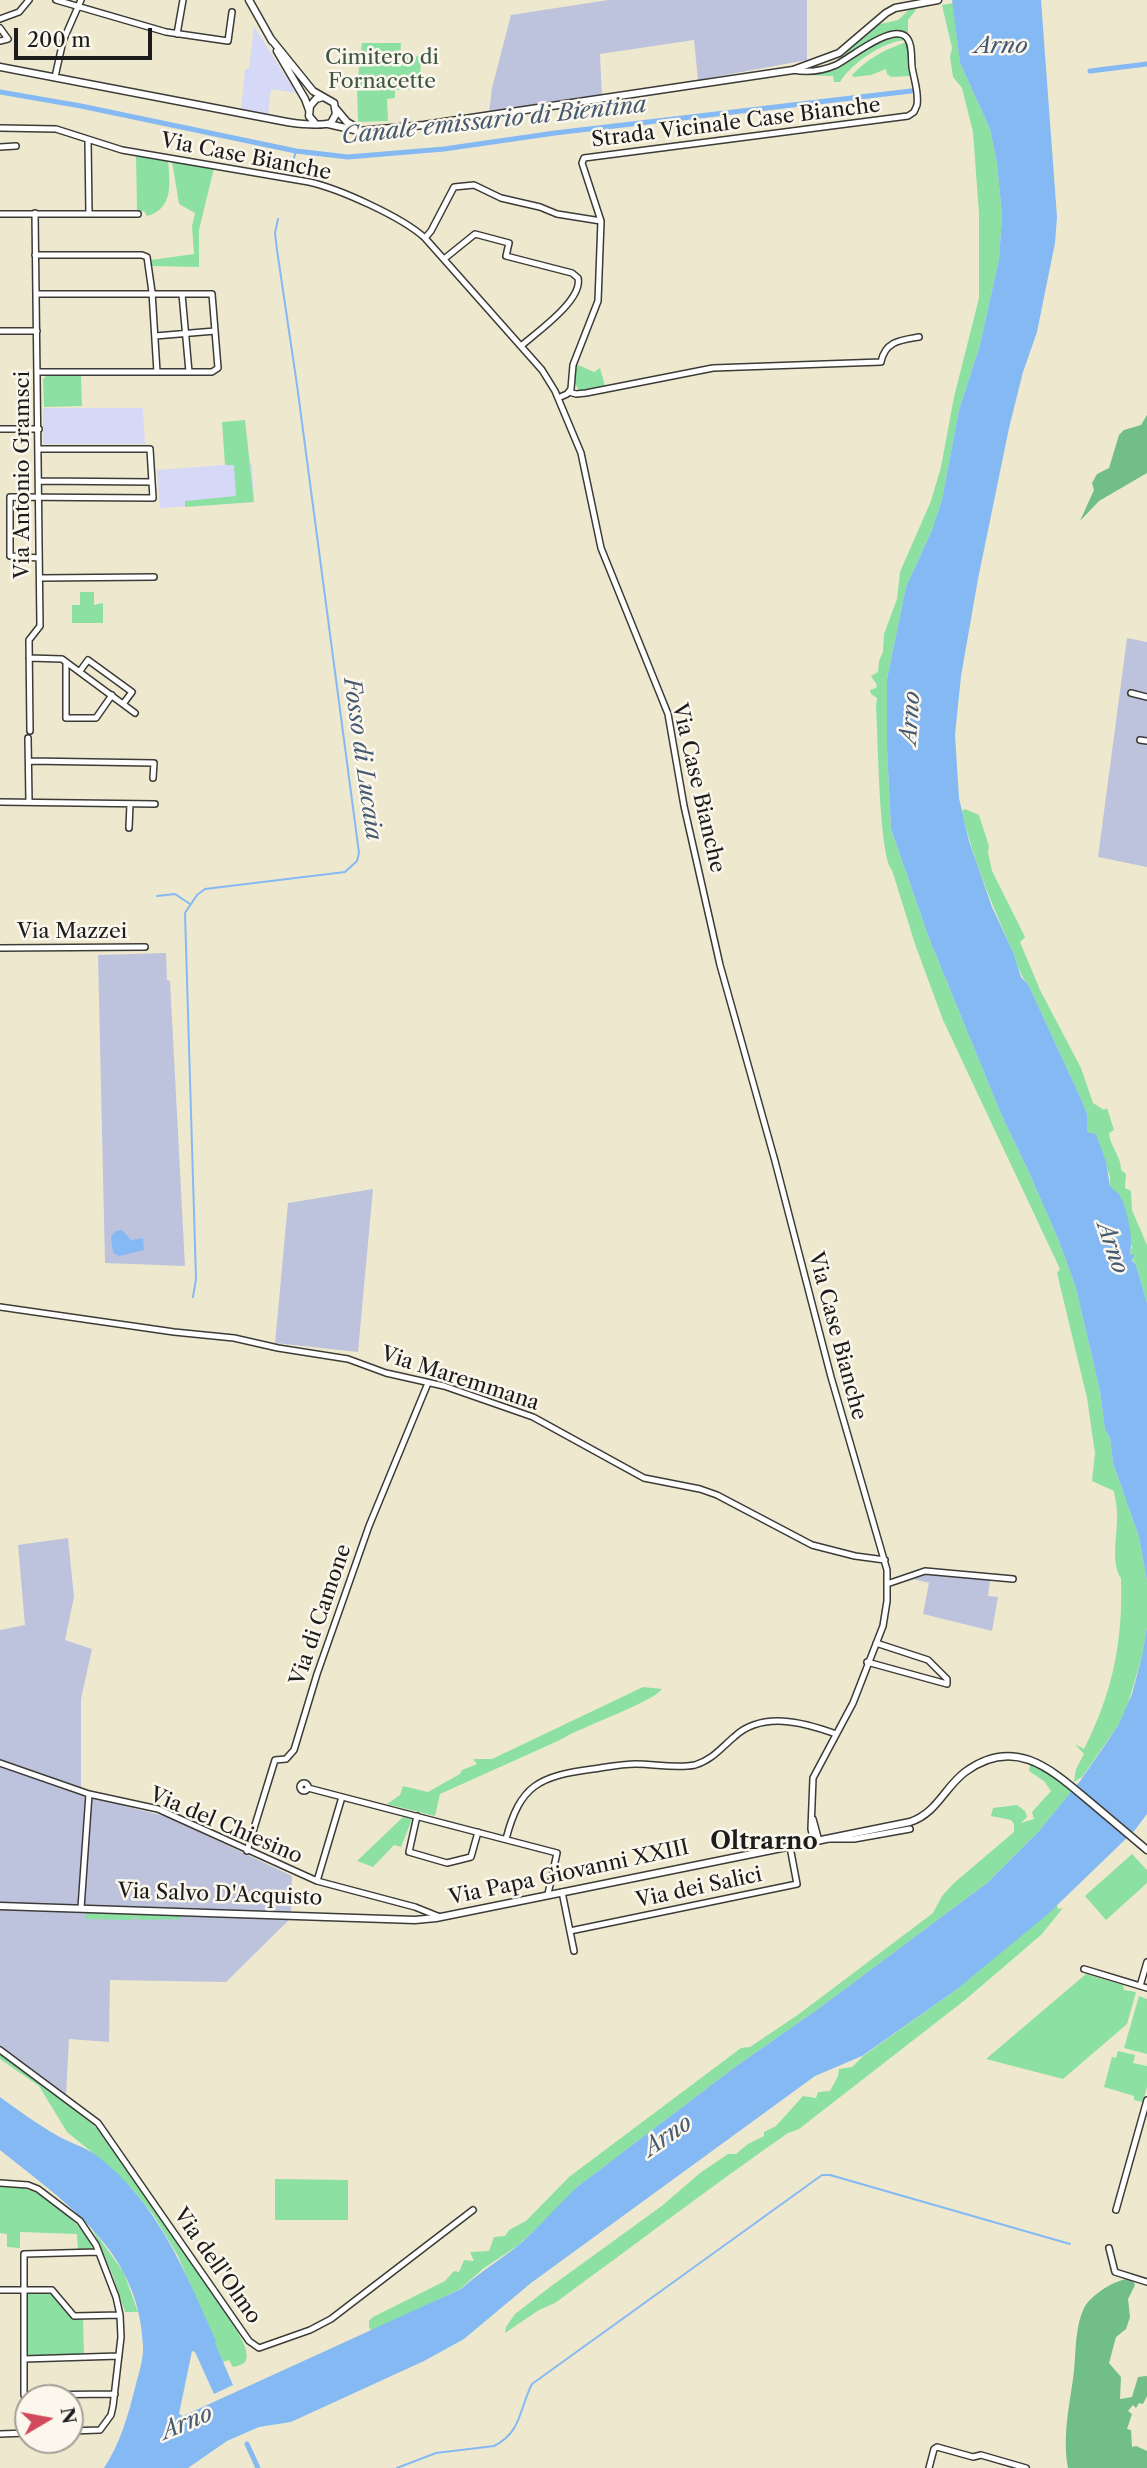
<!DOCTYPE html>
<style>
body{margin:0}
#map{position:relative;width:1147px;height:2468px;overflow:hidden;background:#eee9ce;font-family:"Libre Caslon Text",serif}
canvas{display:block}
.north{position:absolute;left:14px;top:2384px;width:70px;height:70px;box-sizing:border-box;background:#fbf7ec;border:2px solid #a29f99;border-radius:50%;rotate:80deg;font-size:19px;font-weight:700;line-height:28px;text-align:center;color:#1c1c1c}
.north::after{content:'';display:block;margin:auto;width:24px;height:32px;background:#d1495b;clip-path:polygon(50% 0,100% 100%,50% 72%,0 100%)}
.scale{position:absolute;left:14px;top:28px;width:138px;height:32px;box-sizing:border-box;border:4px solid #1c1c1c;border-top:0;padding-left:9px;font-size:21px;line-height:24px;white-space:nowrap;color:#1c1c1c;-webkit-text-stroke:5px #fbf7ec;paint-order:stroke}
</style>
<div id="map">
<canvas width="1147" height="2468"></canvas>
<div class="north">N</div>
<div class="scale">200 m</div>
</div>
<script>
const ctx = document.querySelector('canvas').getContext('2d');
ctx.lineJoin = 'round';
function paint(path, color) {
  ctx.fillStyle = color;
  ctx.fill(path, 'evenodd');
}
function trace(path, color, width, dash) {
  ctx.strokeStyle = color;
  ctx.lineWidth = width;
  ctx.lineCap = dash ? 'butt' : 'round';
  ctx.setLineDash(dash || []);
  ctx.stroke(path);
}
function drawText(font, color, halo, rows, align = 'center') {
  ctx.font = font + ' "Libre Caslon Text",serif';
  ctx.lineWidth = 5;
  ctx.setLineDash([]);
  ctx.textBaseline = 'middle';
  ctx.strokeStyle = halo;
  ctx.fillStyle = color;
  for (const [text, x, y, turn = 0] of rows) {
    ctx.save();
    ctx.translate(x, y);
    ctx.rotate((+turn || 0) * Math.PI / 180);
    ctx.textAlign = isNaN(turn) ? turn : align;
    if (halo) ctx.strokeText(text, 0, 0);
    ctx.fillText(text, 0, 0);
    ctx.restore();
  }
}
paint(new Path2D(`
 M 254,26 L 296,93 L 271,89 L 268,115 L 241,111 L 245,69 L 249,69 Z
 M 43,408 L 143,408 L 145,444 L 43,444 Z
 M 252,463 L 254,502 L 160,508 L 157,470 Z`), '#d6d8f8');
paint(new Path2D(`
 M 608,0 L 807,0 L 807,60 L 698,80 L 694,40 L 600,54 L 602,97 L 489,113 L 492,88 L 511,15 Z
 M 1127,638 L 1147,642 L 1147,867 L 1098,857 Z
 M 166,953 L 167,979 L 165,979 L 170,981 L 185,1266 L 105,1263 L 98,955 Z
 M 373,1189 L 358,1352 L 275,1343 L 288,1203 Z
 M 68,1538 L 74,1597 L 65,1640 L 92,1649 L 81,1699 L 81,1795 L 168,1817 L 292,1876 L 291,1918 L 226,1982 L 110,1980 L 109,2042 L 69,2039 L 66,2095 L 0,2047 L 0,1630 L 25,1625 L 18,1545 Z
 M 927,1573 L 990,1580 L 988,1596 L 998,1597 L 992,1631 L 923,1614 L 929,1583 L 913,1579 Z`), '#bec3dd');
paint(new Path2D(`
 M 953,3 L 960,63 L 990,129 L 997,163 L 1002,216 L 999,259 L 980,345 L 959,410 L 942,500 L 932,530 L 906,587 L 887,679 L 887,749 L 891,829 L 929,938 L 1001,1114 L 1027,1168 L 1059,1241 L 1076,1288 L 1100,1391 L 1105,1430 L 1110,1438 L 1113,1463 L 1139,1537 L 1147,1581 L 1147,1627 L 1142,1656 L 1127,1707 L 1119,1724 L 1082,1777 L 1074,1782 L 1076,1769 L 1084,1754 L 1075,1744 L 1084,1749 C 1113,1692 1123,1641 1121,1578 C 1110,1563 1118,1533 1117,1514 C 1117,1506 1115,1499 1114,1491 L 1092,1481 L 1095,1453 L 1087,1398 L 1057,1273 L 1060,1269 L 943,1020 L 915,944 L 892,870 C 879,857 878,734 876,707 L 877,698 L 871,694 L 870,690 L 876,688 L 877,685 L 871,676 L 878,672 L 879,661 L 883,652 L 884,634 L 897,599 L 900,572 L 931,501 L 941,467 L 954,397 L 979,298 L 979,214 L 973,132 L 962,88 L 953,77 L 950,57 L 952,48 L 942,5 Z
 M 912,7 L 915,7 L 916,10 L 908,20 L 908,36 L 901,30 L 881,34 L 849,54 L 845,54 L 876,25 L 898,20 Z
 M 900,36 L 906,40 C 883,41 851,64 840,82 L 834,82 L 833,76 L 831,76 L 805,75 L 838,67 L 876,43 Z
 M 907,42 L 912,76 L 891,77 L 887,74 L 886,69 L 871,75 L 854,77 L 852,75 C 867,59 887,48 907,42 Z
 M 362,43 L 401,43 L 400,57 L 421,56 L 420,89 L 395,90 L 395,98 L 387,99 L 388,121 L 358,122 L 357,86 Z
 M 136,156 L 168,160 C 170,182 174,209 147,216 L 144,211 L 137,211 Z
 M 172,161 L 214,168 L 199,230 L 199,267 L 152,266 L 151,260 L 194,254 L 192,226 L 195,213 L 179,204 Z
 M 576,364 L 594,372 L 600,368 L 605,386 L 579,391 L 575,383 Z
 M 46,376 L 81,376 L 82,406 L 44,407 L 43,379 Z
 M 245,420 L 254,502 L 185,507 L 185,501 L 236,496 L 234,465 L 225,465 L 222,422 Z
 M 80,592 L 94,592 L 94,605 L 103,603 L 103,623 L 72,623 L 72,605 L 80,605 Z
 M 965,809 L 979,815 L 989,846 L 988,852 L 992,871 L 1025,937 L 1020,942 L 1040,990 L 1081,1068 L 1093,1103 L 1104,1110 L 1107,1108 L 1114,1130 L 1109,1133 C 1110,1147 1121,1155 1121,1170 L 1126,1174 L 1125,1188 L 1131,1191 L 1132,1210 L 1147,1245 L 1147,1303 L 1136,1265 L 1130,1254 L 1132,1247 L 1110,1186 L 1110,1177 L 1096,1134 L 1087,1132 L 1087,1114 L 1082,1101 L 1028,984 C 1019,974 1017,963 1012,950 C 992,904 973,861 962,811 Z
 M 643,1687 L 662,1689 C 653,1702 581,1727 560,1740 L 440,1794 L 435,1816 L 387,1804 L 400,1795 L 403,1786 L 428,1792 L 460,1774 L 462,1770 L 477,1764 L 473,1759 L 492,1759 Z
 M 1030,1765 L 1054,1776 L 1072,1791 L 1039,1831 L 987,1883 L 818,2009 L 735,2067 L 577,2187 L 557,2210 L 516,2247 L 484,2268 L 460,2289 L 373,2331 L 369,2328 L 369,2321 L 373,2317 L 445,2281 L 454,2271 L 459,2272 L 464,2260 L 474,2261 L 470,2252 L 489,2251 L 494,2237 L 505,2236 L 509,2230 L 526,2221 L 569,2177 L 741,2048 L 750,2047 L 799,2014 L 933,1913 L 942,1896 L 954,1883 L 1014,1832 L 1014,1824 L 1011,1820 L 991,1816 L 993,1808 L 1017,1805 L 1025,1811 L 1027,1817 L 1021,1823 L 1034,1819 L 1032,1812 L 1051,1791 L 1044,1781 L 1029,1771 Z
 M 403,1817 L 412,1819 L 401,1847 L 394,1845 L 373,1867 L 357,1861 Z
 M 1132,1854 L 1147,1870 L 1147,1883 L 1106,1920 L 1085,1896 Z
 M 1057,1905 L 1058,1909 L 1063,1908 L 1041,1935 L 965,2000 L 799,2129 L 788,2133 C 709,2188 633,2246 555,2303 L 539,2310 L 505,2333 L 506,2327 L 515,2314 L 550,2287 L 663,2205 L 700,2173 L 728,2154 L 736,2154 L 748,2144 L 764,2136 L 764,2132 L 776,2126 L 803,2096 L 816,2098 L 818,2092 L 830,2091 L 838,2076 L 839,2069 L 852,2067 L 863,2056 L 956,1990 Z
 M 88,1912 L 179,1915 L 181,1919 L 138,1920 L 135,1917 L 131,1920 L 88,1919 L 85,1917 Z
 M 1086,1974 L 1123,1985 L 1124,1990 L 1136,1992 L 1127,2024 L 1063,2079 L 986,2059 Z
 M 1139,1996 L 1147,1999 L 1147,2054 L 1124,2048 Z
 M 1118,2051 L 1135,2055 L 1133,2063 L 1147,2066 L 1147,2087 L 1143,2102 L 1134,2100 L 1134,2096 L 1104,2087 L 1112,2057 L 1116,2058 Z
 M 0,2053 L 75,2109 L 98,2129 L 162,2218 L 236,2329 C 240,2336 252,2355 244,2363 C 241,2365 237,2366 233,2367 L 229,2360 L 223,2362 L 178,2256 L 154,2216 L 134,2191 L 110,2167 L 67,2132 L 39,2086 L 0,2059 Z
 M 275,2179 L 348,2180 L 348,2220 L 275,2220 Z
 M 0,2185 C 7,2186 15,2186 23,2188 C 48,2194 79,2223 92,2244 L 91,2250 L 78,2250 L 77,2234 L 20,2232 L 20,2248 L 7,2247 L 7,2234 L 0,2233 Z
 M 92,2228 L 124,2273 L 138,2312 L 125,2312 L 113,2276 Z
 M 26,2292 L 51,2292 L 71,2317 L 83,2319 L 84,2354 L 26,2356 Z`), '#8ce0a2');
paint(new Path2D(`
 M 1147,415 L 1147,473 L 1099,501 L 1080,521 L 1094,490 L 1092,483 L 1097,474 L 1109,468 L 1119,435 L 1124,430 L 1141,425 Z
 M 1128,2279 L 1133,2280 L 1135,2285 L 1128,2299 L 1130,2317 L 1126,2329 L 1116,2337 L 1109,2363 L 1121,2377 L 1120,2399 L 1132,2397 L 1138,2377 L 1147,2376 L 1147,2396 L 1143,2404 L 1139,2403 L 1136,2408 L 1133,2405 L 1128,2411 L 1132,2414 L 1127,2429 L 1131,2430 L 1132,2447 L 1136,2446 L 1147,2451 L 1147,2468 L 1068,2468 C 1062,2435 1070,2404 1074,2371 C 1076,2351 1075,2327 1084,2308 C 1091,2295 1114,2280 1128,2279 Z`), '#71be88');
paint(new Path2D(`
 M 952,0 L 1041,0 L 1057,217 L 1055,243 L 1037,332 L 1023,372 L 1009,428 L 978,579 L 961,676 L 955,735 L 959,798 L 969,841 L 992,907 L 1013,952 L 1021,977 L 1028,984 L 1082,1101 L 1087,1114 L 1087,1132 L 1096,1134 L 1106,1162 L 1110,1186 C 1112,1189 1116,1191 1118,1193 C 1127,1205 1134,1240 1130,1254 L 1134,1255 L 1132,1260 L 1136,1265 L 1147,1303 L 1147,1581 L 1139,1537 L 1113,1463 L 1110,1438 L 1105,1430 L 1100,1391 L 1076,1288 L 1059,1241 L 1027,1168 L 1001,1114 L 929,938 L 891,829 L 887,749 L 887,679 L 906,587 L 932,530 L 942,500 L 959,410 L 980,345 L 999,259 L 1002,216 L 997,163 L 990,129 L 960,63 Z
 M 122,1230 L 131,1240 L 143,1238 L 144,1250 L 119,1256 L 113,1253 L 111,1236 L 116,1231 Z
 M 1147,1627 L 1147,1814 L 1134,1831 L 1048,1914 L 956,1990 L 862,2056 L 815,2076 L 531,2283 L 464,2339 L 424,2361 L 291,2422 L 259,2427 L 227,2441 L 188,2468 L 104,2468 C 120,2444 128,2416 135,2388 C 138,2375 144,2359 143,2346 C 140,2251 67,2204 0,2150 L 0,2097 C 19,2111 37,2124 58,2136 C 70,2143 85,2147 96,2155 C 158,2202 185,2272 216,2341 L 215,2343 L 233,2385 L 214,2394 L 195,2352 L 192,2351 L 179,2414 L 183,2416 L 461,2289 C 478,2274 496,2262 514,2249 C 537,2230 556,2207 577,2187 L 735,2067 L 818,2009 L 987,1883 L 1039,1831 L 1080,1781 L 1107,1742 L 1119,1724 L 1132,1694 L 1142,1656 Z`), '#85b9f3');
trace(new Path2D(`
 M 291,168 L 296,151
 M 157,896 L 175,894 L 190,904
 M 193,1297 L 196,1279 L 185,913 L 197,895 L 205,889 L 345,872 L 357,861 L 359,853 L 297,385 L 277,250 L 275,233 L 278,219
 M 397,2468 L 436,2453 L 494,2446 C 522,2432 519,2409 532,2384 L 822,2175 L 830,2175 L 1070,2244`), '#85b9f3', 2);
trace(new Path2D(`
 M 1090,71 L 1147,64
 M 0,92 L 81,106 L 296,151 L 348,157 L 444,149 L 555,133 L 911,91
 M 247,2444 L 258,2468`), '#85b9f3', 5);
const minor = new Path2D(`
 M 56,0 L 166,32 L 228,41 L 232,12
 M 0,19 L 19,12 L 29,0
 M 0,28 L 8,39 L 0,41
 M 177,34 L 183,0
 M 55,77 L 63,41 L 81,0
 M 0,128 L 56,129 L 122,150 L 309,182 C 340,189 402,217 425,238 L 542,370 L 555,391 L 581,453 L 601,548 L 668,714 L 684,806 L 720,965 L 775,1161 L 831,1377 L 887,1570 L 887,1601 L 883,1626 L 853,1703 L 813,1778 L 811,1829 L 814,1842
 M 88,140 L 89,214
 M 0,147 L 16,146
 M 0,214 L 138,214
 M 425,238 L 431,231 L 454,187 L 474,185 L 501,198 L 540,207 L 557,214 L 601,221
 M 35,255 L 142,255 L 147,257 L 152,292 L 157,372
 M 444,259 L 475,234 L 509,243 L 506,256 L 572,273 L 578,278 C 583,300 537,332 521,346
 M 36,294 L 212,294 L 218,368 L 212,372 L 38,372
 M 182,294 L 189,372
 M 0,331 L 37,331
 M 155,336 L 215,331
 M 569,392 L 576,394 L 586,393 L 713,368 L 881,362 C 885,341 901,340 919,337
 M 558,398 L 567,394 L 571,389 L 573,365 L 598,301 L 601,221 L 582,163 L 584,158 L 908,116 L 914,112 L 917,105 C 919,92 914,80 912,67 C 911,58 913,42 905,36 C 890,25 850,58 836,65 C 822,71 809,73 793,70
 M 0,429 L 39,429
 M 39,449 L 150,449 L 152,482
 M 39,481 L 152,482 L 153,498 L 10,497 L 10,556 L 39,558
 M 40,578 L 154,577
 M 29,658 L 62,659 L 135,713
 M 66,662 L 66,718 L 96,718 L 112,695
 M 80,671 L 88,660 L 132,692 L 123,704
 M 1131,693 L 1147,697
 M 30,731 L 29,640 L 40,626 L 35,213
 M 28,738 L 29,802
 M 1140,740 L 1147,741
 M 29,761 L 154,763 L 153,778
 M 0,802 L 155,804
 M 129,828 L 130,804
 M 0,948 L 145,947
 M 0,1307 L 174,1332 L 234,1338 L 278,1348 L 348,1359 L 386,1373 L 444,1386 L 533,1417 L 644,1478 L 700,1489 L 717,1495 L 812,1545 L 855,1556 L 885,1560
 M 887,1584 L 925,1571 L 1013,1579
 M 867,1662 L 947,1684 L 947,1679 L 928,1660 L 876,1643
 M 0,1763 L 89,1794 L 158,1809 L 317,1881 L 415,1907 L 440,1917
 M300 1787a4 4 0 1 1 8 0a4 4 0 1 1-8 0Z
 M 308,1788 L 557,1853 L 548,1894
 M 417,1816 L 409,1852 L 447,1863 L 471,1857 L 478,1832
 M 813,1819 L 819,1841
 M 506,1839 C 520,1785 539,1776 593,1769 C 607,1767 622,1764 636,1764 C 656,1764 675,1769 695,1765 C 712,1760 721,1748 734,1737 C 762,1711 803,1722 836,1734
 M 830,1839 L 854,1839 L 910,1829
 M 247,1851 L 275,1760 L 286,1759 L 294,1750 L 317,1674 L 369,1526 L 428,1383
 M 317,1881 L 342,1797
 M 562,1892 L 574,1951
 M 81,1908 L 89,1794
 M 570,1931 L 797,1884 L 790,1847
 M 1084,1969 L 1147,1988
 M 1140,1986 L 1147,1962
 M 0,2050 L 98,2123 L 249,2341 L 259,2348 L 310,2330 L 331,2319 L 473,2210
 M 0,2183 L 28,2185 L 38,2189 L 80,2221 L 96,2245 L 116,2297 L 120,2315 L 121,2337 L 113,2406 L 111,2415 L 100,2430 L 70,2431
 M 1116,2210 L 1147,2100
 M 1109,2248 L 1115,2272 L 1147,2282
 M 98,2252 L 24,2254 L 24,2395 L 115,2394
 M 0,2290 L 52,2290 L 74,2316 L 120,2315
 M 24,2359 L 119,2356
 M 0,2434 L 28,2433
 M 929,2468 L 934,2449 L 937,2447 L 973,2457 L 981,2455 L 1026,2468`);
const major = new Path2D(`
 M 249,0 L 272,41
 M 277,51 L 305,99 L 309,110
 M 0,67 L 287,122 C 297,124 322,126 331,123 L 336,114 L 334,103 L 313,91 L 271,39
 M 336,109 L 347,122 L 356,127
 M 314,122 L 309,116 L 310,106 L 316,99 L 323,97
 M 328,124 L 359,131 L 424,125 L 793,70 L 839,53 L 886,13 L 895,8 L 938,0
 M 0,1906 L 415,1920 L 436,1918 L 910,1822 C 937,1813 944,1788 965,1772 C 1015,1735 1052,1770 1089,1801 C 1108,1817 1128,1834 1147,1850`);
trace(minor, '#3c3b37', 8);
trace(major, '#3c3b37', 9);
trace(minor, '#fff', 5);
trace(major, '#fff', 6);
drawText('21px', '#3e5744', '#fbf7ec', [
 ["Cimitero di",382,58],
 ["Fornacette",382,82]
]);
drawText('21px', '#1c1c1c', '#fbf7ec', [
 ["Strada Vicinale Case Bianche",736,123,-7],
 ["Via Case Bianche",246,157,11],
 ["Via Antonio Gramsci",23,475,-90],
 ["Via Case Bianche",698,788,77],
 ["Via Mazzei",72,932],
 ["Via Case Bianche",837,1336,75],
 ["Via Maremmana",460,1379,18],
 ["Via di Camone",321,1615,-71],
 ["Via del Chiesino",226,1826,23],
 ["Via Papa Giovanni XXIII",569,1873,-12],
 ["Via dei Salici",699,1888,-12],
 ["Via Salvo D'Acquisto",220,1895,2],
 ["Via dell'Olmo",217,2266,55]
]);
drawText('italic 23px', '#465b72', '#fbf7ec', [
 ["Arno",1001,46],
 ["Canale emissario di Bientina",494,121,-6],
 ["Arno",911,718,-86],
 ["Fosso di Lucaia",362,759,82],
 ["Arno",1112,1248,71],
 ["Arno",668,2136,-35],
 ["Arno",187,2423,-23]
]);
drawText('bold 24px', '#1c1c1c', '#fbf7ec', [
 ["Oltrarno",764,1842]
]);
</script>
